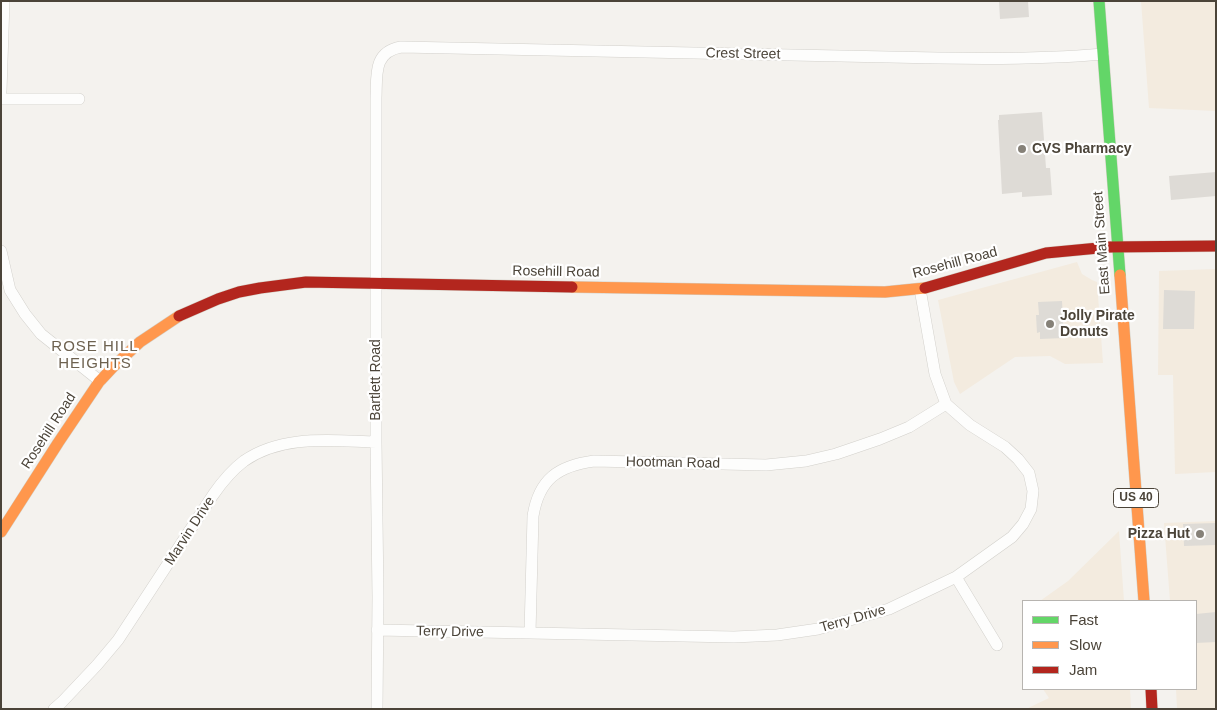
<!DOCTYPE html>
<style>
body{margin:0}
#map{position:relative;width:1217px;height:710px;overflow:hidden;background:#f4f2ee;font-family:Helvetica,sans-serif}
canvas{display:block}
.frame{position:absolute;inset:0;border:2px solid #4b4439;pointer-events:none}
.legend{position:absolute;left:1022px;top:600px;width:175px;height:90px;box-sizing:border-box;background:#fff;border:1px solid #b7b4b0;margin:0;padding:6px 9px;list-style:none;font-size:15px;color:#4b4439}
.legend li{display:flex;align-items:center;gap:10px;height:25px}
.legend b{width:25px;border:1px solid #b7b4b0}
</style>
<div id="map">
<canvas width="1217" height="710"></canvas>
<div class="frame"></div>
<ul class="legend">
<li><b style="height:6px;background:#63d668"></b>Fast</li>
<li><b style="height:6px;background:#ff974d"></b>Slow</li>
<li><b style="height:6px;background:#b3261e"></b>Jam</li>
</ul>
</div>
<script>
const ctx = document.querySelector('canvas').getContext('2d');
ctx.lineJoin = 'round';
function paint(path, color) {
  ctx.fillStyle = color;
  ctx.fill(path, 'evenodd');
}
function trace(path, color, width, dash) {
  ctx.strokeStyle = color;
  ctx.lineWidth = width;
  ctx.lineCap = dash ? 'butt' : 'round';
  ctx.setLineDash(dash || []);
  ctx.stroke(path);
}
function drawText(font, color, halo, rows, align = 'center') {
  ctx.font = font + ' Helvetica,sans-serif';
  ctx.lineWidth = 4.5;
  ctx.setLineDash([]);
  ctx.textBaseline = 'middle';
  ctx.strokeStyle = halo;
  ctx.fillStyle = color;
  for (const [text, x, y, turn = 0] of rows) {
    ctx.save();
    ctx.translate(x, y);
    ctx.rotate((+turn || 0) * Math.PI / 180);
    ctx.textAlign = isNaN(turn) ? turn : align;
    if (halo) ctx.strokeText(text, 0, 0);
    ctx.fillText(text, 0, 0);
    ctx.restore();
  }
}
paint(new Path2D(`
 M 1141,1 L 1216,1 L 1216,111 L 1149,108 Z
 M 1077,262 L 1082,274 L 1092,280 L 1097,282 L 1103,363 L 1065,364 L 1050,356 L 1015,357 L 960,394 L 954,382 L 938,300 Z
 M 1216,269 L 1216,472 L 1175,474 L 1173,375 L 1158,375 L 1159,271 Z
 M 1216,521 L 1216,709 L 1177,709 L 1176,689 L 1196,689 L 1196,601 L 1170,601 L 1164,523 Z
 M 1119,531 L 1124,601 L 1040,601 L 1068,581 Z
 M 1043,689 L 1130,689 L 1131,709 L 1026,709 L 1049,698 Z`), '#f3ebdf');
paint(new Path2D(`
 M 999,1 L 1028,1 L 1029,17 L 1000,19 Z
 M 1042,112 L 1046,168 L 1050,168 L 1052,195 L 1022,197 L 1022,192 L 1002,194 L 998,120 L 999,120 L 999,115 Z
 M 1216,172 L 1216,196 L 1171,200 L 1169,176 Z
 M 1164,290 L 1195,291 L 1194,329 L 1163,329 Z
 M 1062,301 L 1064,338 L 1040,339 L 1040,332 L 1037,333 L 1036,315 L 1039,315 L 1038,302 Z
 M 1216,523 L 1216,545 L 1184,546 L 1183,524 Z
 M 1216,612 L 1216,642 L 1196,643 L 1196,614 Z`), '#dedbd6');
const street = new Path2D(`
 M 1,91 L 4,1
 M 1,99 L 79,99
 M 1,251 L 10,290 L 25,314 L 41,334 L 100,381
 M 956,577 L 997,645
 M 377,630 L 734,637 L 777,635 L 818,629 L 889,609 L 956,577 L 1012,537 L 1023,524 L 1031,509 L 1033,491 L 1029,473 L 1018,459 L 1005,447 L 970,425 L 946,404 L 935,374 L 920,289
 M 530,633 L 533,516 C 539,479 558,466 594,461 L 766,465 L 806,461 L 836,454 L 880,439 L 909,427 L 946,404
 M 54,709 L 62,702 L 97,665 L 118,640 L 213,495 C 222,482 232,470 244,461 C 283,434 332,441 376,442
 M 377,709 L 378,597 L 376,442 L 376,98 C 377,75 373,52 401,47 L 938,58 C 993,59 1048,59 1103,54`);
const fast = new Path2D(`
 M 1099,1 L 1120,275`);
const slow = new Path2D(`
 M 1120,275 L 1144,601
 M 572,287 L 885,292 L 925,288
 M 1,532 L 58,443 L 99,382 L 114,366 L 140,342 L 179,316`);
const jam = new Path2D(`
 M 925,288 L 1046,253 L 1109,247 L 1216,246
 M 179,316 L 218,299 L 239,292 L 260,288 L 306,282 L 572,287
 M 1151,689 L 1152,709`);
trace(street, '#d2d0cb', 12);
trace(fast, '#d3cfc5', 12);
trace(slow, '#d3cfc5', 12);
trace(jam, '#d3cfc5', 12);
trace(street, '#fdfdfc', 11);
trace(fast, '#63d668', 11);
trace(slow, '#ff974d', 11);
trace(jam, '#b3261e', 11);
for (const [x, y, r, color] of [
 [1022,149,5,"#868178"],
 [1050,324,5,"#868178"],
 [1200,534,5,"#868178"]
]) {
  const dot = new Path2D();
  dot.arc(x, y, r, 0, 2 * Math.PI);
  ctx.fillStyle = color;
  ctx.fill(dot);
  trace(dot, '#fff', 2);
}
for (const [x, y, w] of [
 [1136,498,45]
]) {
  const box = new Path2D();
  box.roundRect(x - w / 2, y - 9.5, w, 19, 4);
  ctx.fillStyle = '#fff';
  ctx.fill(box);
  trace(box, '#4b4439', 1);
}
drawText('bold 12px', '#4b4439', null, [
 ["US 40",1136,498]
]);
drawText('14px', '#4b4439', '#fff', [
 ["Crest Street",743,54,1],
 ["East Main Street",1102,243,-94],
 ["Rosehill Road",955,263,-15],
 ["Rosehill Road",556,272,1],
 ["Bartlett Road",376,380,-90],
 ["Rosehill Road",49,431,-57],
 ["Hootman Road",673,463,1],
 ["Marvin Drive",190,531,-57],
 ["Terry Drive",853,619,-16],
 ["Terry Drive",450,632,1]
]);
drawText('bold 14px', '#4b4439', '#fff', [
 ["CVS Pharmacy",1032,149],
 ["Jolly Pirate",1060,316],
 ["Donuts",1060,332],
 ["Pizza Hut",1190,534,"right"]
], 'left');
ctx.letterSpacing = '1px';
drawText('15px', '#6e6250', '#fff', [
 ["ROSE HILL",95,347],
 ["HEIGHTS",95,364]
]);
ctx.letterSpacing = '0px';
</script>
